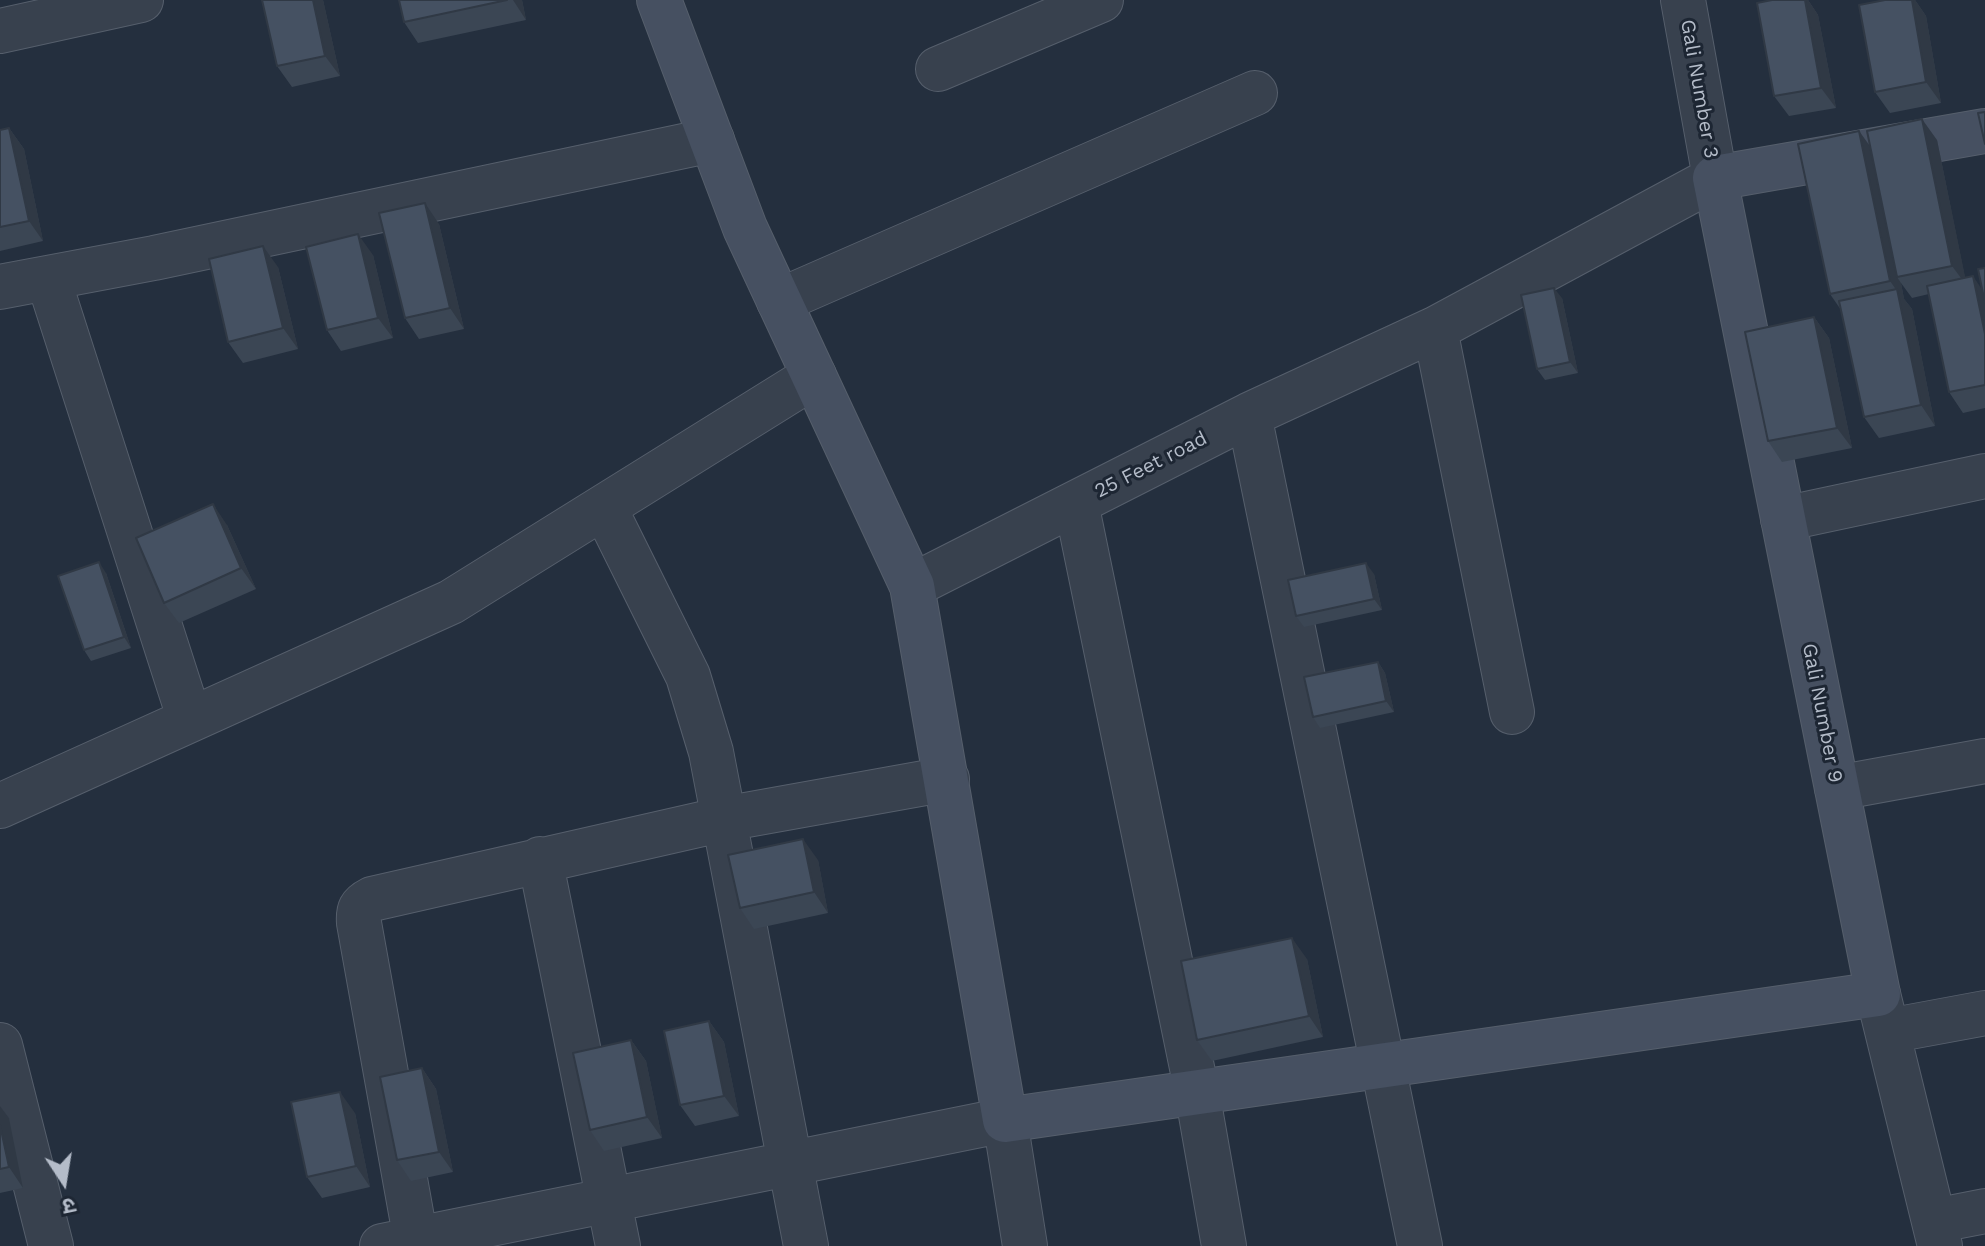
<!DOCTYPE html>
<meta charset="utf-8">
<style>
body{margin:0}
#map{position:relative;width:1985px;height:1246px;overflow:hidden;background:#242f3e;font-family:"Work Sans","Noto Sans Devanagari",sans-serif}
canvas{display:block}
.north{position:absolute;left:24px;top:1142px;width:80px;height:80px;-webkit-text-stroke:6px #1d2633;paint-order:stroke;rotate:168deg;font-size:22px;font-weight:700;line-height:32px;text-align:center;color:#b4bcc9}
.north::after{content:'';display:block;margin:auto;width:28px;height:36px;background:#b4bcc9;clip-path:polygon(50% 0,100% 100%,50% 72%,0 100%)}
</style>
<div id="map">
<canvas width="1985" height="1246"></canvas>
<div class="north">उ</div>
</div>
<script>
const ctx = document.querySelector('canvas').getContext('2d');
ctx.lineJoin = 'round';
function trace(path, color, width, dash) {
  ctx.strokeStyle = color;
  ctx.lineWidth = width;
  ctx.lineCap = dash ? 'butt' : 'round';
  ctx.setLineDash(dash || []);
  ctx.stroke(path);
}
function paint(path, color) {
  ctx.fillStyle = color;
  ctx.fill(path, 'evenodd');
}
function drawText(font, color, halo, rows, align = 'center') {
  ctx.font = font + ' "Work Sans",sans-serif';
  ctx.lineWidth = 6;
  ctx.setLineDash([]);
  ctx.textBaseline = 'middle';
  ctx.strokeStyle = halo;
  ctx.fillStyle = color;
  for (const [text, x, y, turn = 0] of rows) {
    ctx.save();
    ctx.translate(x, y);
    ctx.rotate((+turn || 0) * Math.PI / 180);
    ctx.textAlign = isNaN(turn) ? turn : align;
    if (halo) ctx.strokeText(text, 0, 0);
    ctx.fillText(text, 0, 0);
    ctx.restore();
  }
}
const street = new Path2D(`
 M 0,31 L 141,0
 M 938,69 L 1101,0
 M 48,278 L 190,720
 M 0,287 L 154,258 L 712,140
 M 779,301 L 1255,93
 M 1435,329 L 1512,712
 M 1249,415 L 1420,1246
 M 1076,503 L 1197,1092 L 1224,1246
 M 604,507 L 688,676 L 711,752 L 806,1246
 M 1783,519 L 1985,476
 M 912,586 L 1249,415 L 1435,329 L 1715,178 L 1683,0
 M 1837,788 L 1985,761
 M 0,806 L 451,602 L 814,376
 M 540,859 L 618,1246
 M 1878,994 L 1940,1246
 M 1888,1031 L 1985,1013
 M 0,1045 L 51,1246
 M 1934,1221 L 1985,1211
 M 382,1246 L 1005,1120 L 1025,1246
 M 417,1246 L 359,923 C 358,910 360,905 372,899 L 724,819 L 947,779`);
const secondary = new Path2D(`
 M 659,0 L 745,228 L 912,586 L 1005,1120 L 1878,994 L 1715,178 L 1985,131`);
trace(street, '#565f6c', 46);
trace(secondary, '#565f6c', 46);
trace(street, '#38414e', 44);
trace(secondary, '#465061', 44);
paint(new Path2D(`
 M 262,0 L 323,0 L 340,76 L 292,87 L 277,66 Z
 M 399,0 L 522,0 L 526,20 L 418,43 L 404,22 Z
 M 1772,0 L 1808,0 L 1818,15 L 1836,108 L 1789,116 L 1774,96 Z
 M 1885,0 L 1915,0 L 1926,16 L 1941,103 L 1890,113 L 1875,92 Z
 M 9,128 L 24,149 L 43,241 L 0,251 L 0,130 Z
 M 1859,131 L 1870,146 L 1937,140 L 1965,278 L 1982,290 L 1985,268 L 1985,408 L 1963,413 L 1949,392 L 1929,294 L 1912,298 L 1901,283 L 1904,299 L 1912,309 L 1935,426 L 1879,438 L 1864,417 L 1841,310 L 1830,294 Z
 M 439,224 L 464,329 L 419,339 L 405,318 Z
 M 373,255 L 393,338 L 341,351 L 327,330 Z
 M 278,267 L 298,349 L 243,363 L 228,342 Z
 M 1562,298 L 1578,373 L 1545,380 L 1537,369 Z
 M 1814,317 L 1829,338 L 1852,448 L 1782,462 L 1768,441 Z
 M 227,525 L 256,589 L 179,623 L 164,603 Z
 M 106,573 L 131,648 L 91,661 L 84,650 Z
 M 1374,574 L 1382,610 L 1304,627 L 1296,616 Z
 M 1378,662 L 1385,673 L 1394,712 L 1320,728 L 1313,717 Z
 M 818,860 L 828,913 L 754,929 L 740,908 Z
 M 1307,959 L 1323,1037 L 1212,1061 L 1197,1040 Z
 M 709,1021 L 724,1042 L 739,1116 L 695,1126 L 680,1105 Z
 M 631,1040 L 646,1061 L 662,1138 L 604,1151 L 590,1130 Z
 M 422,1068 L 436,1089 L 453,1172 L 411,1181 L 397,1160 Z
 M 0,1106 L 9,1118 L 23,1188 L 0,1193 Z
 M 355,1113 L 370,1187 L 322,1198 L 307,1177 Z`), '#3b4654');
paint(new Path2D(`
 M 313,0 L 323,0 L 340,76 L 325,56 Z
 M 513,0 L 522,0 L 526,20 Z
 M 1805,0 L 1808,0 L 1818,15 L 1836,108 L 1821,88 Z
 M 1912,0 L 1915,0 L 1926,16 L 1941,103 L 1926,82 Z
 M 1922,119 L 1937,140 L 1967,286 L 1952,266 Z
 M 9,128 L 24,149 L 43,241 L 29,221 Z
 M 1859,131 L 1874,152 L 1897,277 L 1901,283 L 1904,299 L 1912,309 L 1935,426 L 1921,405 L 1897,291 L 1890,281 Z
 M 425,203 L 439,224 L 464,329 L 450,308 Z
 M 358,234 L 373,255 L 393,338 L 378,318 Z
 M 263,246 L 278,267 L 298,349 L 283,328 Z
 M 1973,276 L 1985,294 L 1985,334 Z
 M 1554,288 L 1562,298 L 1578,373 L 1570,362 Z
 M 1814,317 L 1829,338 L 1852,448 L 1837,428 Z
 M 213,504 L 227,525 L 256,589 L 241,568 Z
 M 99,562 L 106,573 L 131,648 L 124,637 Z
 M 1366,563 L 1374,574 L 1382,610 L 1374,599 Z
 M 1378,662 L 1385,673 L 1394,712 L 1386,701 Z
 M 803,839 L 818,860 L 828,913 L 814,892 Z
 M 1292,938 L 1307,959 L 1323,1037 L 1309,1016 Z
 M 709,1021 L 724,1042 L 739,1116 L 724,1096 Z
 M 631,1040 L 646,1061 L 662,1138 L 647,1117 Z
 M 422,1068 L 436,1089 L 453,1172 L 439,1152 Z
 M 340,1092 L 355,1113 L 370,1187 L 356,1166 Z
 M 0,1106 L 9,1118 L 23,1188 L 9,1167 L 0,1125 Z`), '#303945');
const building = new Path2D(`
 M 262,0 L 313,0 L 325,56 L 277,66 Z
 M 399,0 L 507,0 L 404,22 Z
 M 1772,0 L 1805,0 L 1821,88 L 1774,96 L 1757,3 Z
 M 1885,0 L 1912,0 L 1926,82 L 1875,92 L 1859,5 Z
 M 1985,112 L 1985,144 L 1978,113 Z
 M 1922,119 L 1952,266 L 1897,277 L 1867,131 Z
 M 9,128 L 29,221 L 0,227 L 0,130 Z
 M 1859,131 L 1890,281 L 1830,294 L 1798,144 Z
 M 425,203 L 450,308 L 405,318 L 379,213 Z
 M 358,234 L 378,318 L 327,330 L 306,247 Z
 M 263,246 L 283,328 L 228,342 L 209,259 Z
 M 1985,268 L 1985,303 L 1978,269 Z
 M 1973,276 L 1985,334 L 1985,385 L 1949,392 L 1927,286 Z
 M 1554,288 L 1570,362 L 1537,369 L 1521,295 Z
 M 1897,289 L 1921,405 L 1864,417 L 1839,301 Z
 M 1814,317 L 1837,428 L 1768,441 L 1745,332 Z
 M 213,504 L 241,568 L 164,603 L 136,538 Z
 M 99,562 L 124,637 L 84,650 L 58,576 Z
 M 1366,563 L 1374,599 L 1296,616 L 1288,580 Z
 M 1378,662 L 1386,701 L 1313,717 L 1304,677 Z
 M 803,839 L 814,892 L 740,908 L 728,855 Z
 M 1292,938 L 1309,1016 L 1197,1040 L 1181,961 Z
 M 709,1021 L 724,1096 L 680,1105 L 664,1031 Z
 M 631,1040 L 647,1117 L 590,1130 L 573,1053 Z
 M 422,1068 L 439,1152 L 397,1160 L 380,1077 Z
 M 340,1092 L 356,1166 L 307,1177 L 291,1102 Z
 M 0,1125 L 9,1167 L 0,1169 Z`);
paint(building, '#455162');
trace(building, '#303945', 2);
drawText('20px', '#b4bcc9', '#1d2633', [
 ["Gali Number 3",1699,89,80],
 ["25 Feet road",1151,465,-27],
 ["Gali Number 9",1822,713,79]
]);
</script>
